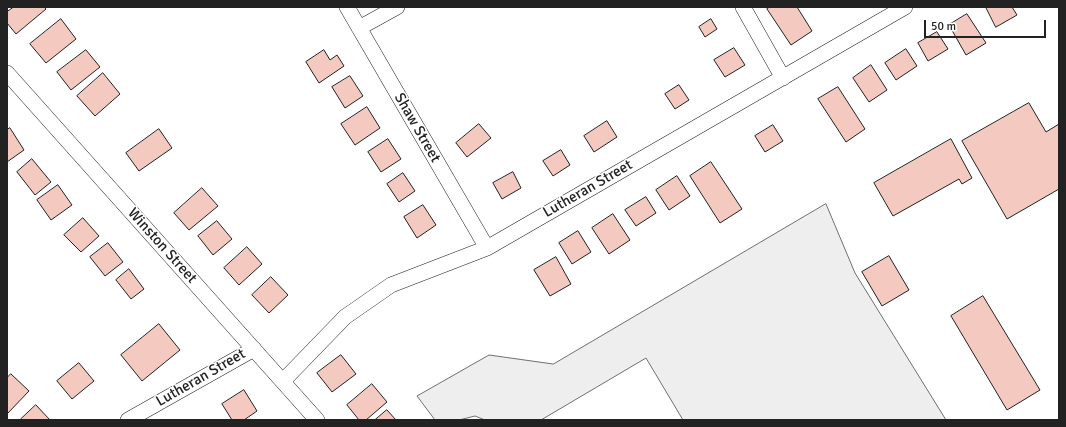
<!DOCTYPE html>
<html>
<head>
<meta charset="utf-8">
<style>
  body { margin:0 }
  #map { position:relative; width:1066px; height:427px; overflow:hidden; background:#fff; font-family:Signika,sans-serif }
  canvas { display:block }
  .frame { position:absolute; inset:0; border:8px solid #222; pointer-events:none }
  .scale { position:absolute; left:924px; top:20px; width:122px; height:18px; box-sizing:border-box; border:2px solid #222; border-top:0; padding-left:5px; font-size:12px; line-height:14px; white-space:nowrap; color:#222; -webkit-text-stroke:3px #fff; paint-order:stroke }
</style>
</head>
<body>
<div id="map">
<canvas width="1066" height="427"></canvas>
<div class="frame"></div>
<div class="scale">50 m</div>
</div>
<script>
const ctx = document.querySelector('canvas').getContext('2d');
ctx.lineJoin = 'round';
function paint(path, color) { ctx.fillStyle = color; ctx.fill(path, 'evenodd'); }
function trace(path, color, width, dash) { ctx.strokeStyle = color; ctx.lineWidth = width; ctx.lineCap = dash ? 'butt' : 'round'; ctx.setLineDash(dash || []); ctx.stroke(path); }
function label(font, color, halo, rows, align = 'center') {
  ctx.font = font + ' Signika,sans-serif'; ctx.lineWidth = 3; ctx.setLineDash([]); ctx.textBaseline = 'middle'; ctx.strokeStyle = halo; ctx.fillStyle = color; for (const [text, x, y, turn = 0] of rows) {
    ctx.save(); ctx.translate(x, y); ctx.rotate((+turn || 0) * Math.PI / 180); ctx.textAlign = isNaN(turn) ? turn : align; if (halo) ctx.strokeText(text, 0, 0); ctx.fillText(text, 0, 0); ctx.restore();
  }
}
const green = new Path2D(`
  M826,204L855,273L946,420H683L646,358L541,420H485L475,416L459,420H435L417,396L489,355L553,364Z`);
const building = new Path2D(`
  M14,7H44L46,9L16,34L7,23V12Z
  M770,7H797L812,31L791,45L767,9Z
  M986,7H1012L1017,15L996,27Z
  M967,14L986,43L966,55L949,25Z
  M61,19L76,39L46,63L30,44Z
  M711,19L717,29L705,37L699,27Z
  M937,32L948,49L928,61L918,43Z
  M734,48L745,65L725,77L714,60Z
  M906,49L917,66L896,80L885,63Z
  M86,50L100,67L71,90L57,72Z
  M324,50L330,60L337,55L344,66L319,83L306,62Z
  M871,65L887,90L869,102L853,78Z
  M103,73L120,94L95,116L77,96Z
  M350,76L363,96L345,108L332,87Z
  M679,85L689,100L675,109L665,94Z
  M838,87L865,129L846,142L818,99Z
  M1029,103L1046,132L1059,124V189L1007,219L962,141Z
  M367,107L380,128L355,145L341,124Z
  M607,121L617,137L594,152L584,136Z
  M479,124L491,138L467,157L456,143Z
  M773,125L783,141L765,152L755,136Z
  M10,128L24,150L7,162V130Z
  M159,129L172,148L139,171L126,153Z
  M388,139L401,159L381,172L368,152Z
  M951,139L972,178L962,184L959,179L893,216L874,183Z
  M561,150L570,165L553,176L543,161Z
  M32,159L51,182L35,195L17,172Z
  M711,162L742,209L720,223L690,176Z
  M513,172L521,188L502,199L493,183Z
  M403,173L415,191L399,202L387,184Z
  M677,176L690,196L669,210L656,190Z
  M58,185L72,205L51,220L37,200Z
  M202,188L218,206L189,230L174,213Z
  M646,197L656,213L636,226L625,210Z
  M423,205L436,225L417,238L404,217Z
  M613,214L630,240L609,254L592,228Z
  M83,218L99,236L81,252L64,235Z
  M217,221L232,239L213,255L198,236Z
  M578,231L591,252L572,264L559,243Z
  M108,243L123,262L105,276L90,257Z
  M247,247L262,264L239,285L224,268Z
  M889,256L909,290L882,306L862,272Z
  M556,257L571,284L550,296L534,270Z
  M129,269L144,289L131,299L116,280Z
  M271,277L288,295L269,313L252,295Z
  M983,296L1040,390L1007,410L951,316Z
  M159,324L180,350L142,381L121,355Z
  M341,355L356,374L332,392L317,373Z
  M79,363L94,381L72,399L57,381Z
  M11,374L29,391L7,414V378Z
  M372,384L387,402L366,420H359L347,405Z
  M244,390L257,411L244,420H232L222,404Z
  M36,405L50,420H21V419Z
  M387,410L396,420H375Z`);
const minor = new Path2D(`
  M347,7L487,248
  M743,7L783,78
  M359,28L397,7
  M7,73L317,420
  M283,381L345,317L391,285L487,248L905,7
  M128,420L254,349`);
const streetNames = [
  ["Shaw Street",417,128,60],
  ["Lutheran Street",588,189,-30],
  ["Winston Street",162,246,48],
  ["Lutheran Street",201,378,-30]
];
paint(green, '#eee');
trace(green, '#6f6f6f', 1);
paint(building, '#f3c9c0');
trace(building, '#222', 1);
trace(minor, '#222', 16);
trace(minor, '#fff', 15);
label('15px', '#222', '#fff', streetNames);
</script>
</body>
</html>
